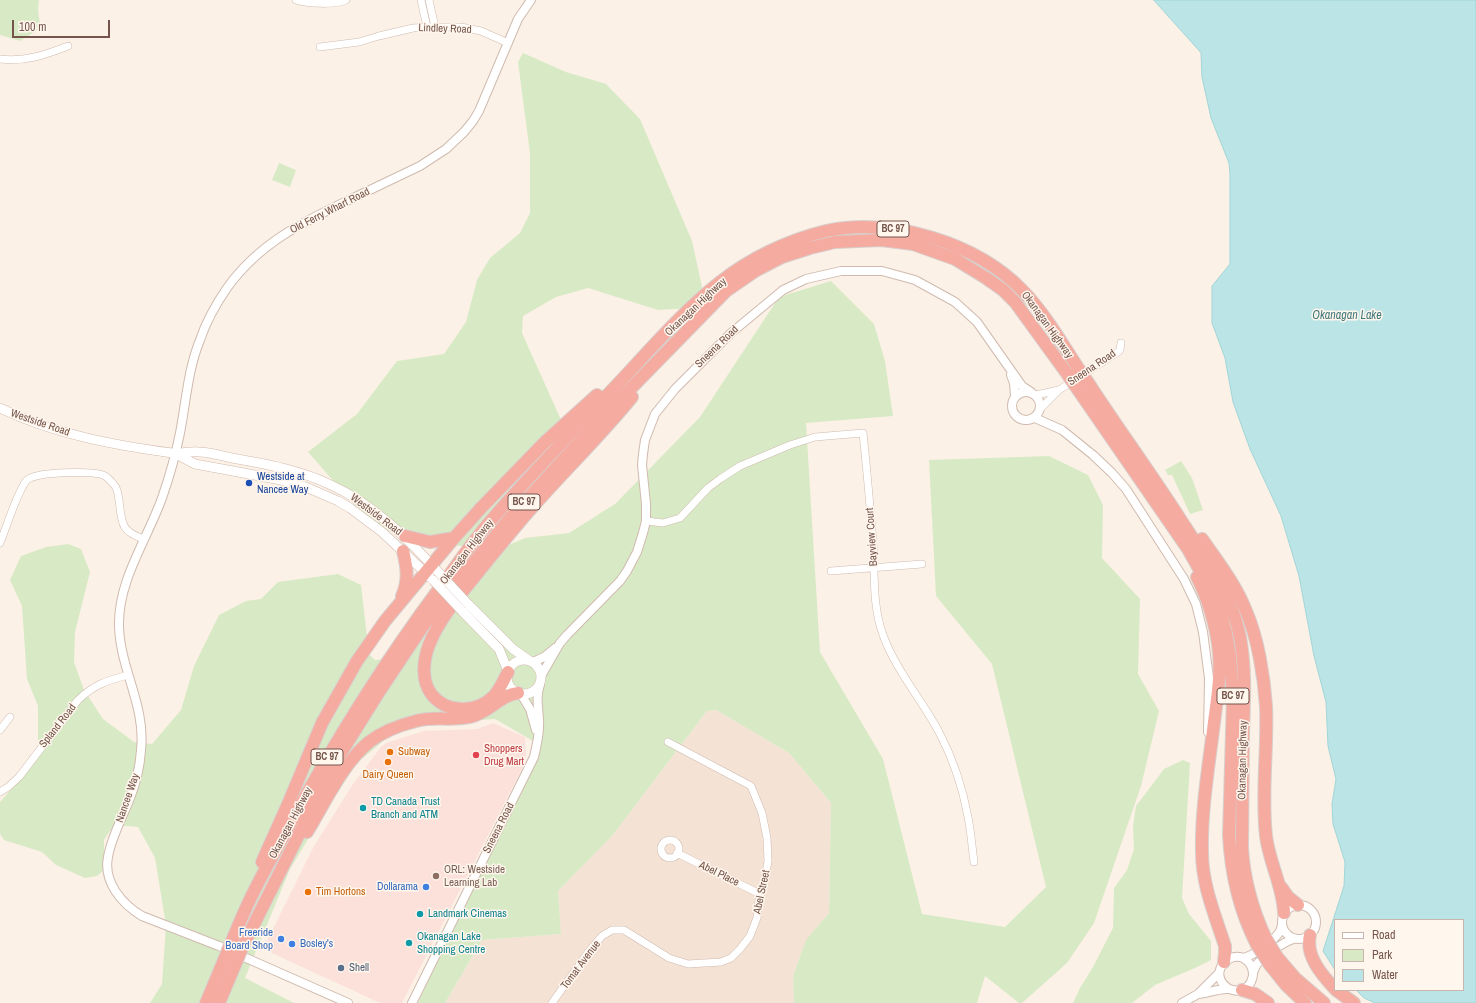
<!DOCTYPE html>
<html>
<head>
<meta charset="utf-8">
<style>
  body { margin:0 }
  #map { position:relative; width:1476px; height:1003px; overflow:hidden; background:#fcf1e6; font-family:"Archivo Narrow",sans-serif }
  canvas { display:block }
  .legend { position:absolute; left:1334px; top:919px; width:130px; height:72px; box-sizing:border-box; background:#fff6ed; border:1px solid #c8b6ac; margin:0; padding:5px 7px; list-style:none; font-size:12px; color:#75554b }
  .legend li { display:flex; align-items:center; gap:8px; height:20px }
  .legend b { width:20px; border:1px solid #c8b6ac }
  .scale { position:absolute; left:12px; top:20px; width:98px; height:18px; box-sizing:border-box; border:2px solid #75554b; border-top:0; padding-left:5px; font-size:12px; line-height:14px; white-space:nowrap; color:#75554b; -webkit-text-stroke:3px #fff6ed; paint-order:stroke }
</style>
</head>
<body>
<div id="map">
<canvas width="1476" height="1003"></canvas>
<ul class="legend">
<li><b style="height:5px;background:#fff"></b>Road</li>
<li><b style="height:11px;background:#d8eac5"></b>Park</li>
<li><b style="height:11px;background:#bbe4e6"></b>Water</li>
</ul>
<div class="scale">100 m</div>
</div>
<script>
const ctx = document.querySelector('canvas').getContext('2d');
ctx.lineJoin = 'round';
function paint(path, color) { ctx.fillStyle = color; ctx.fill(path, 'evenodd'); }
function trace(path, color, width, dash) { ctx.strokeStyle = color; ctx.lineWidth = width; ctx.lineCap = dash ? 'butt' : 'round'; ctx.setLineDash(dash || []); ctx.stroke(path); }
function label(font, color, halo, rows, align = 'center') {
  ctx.font = font + ' "Archivo Narrow",sans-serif'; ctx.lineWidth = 3; ctx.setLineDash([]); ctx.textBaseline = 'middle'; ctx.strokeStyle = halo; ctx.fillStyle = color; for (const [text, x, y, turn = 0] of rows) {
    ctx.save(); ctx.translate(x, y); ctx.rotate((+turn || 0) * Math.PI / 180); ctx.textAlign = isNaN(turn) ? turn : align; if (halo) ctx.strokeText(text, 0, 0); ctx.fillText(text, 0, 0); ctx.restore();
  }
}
const residential = new Path2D(`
  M716,710L789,753L831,803L829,913L806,941L793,976L794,1003H445L482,940L561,934L558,891L612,836L707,711Z`);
const commercial = new Path2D(`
  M493,723L525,737L526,756L521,771L402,1003H380L263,949L314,846L353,784L381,747L386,743L424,731L477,729Z`);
const green = new Path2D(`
  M0,0H39L38,10L40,24L36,31L20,41L0,35Z
  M523,53L566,72L606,84L640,119L692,241L704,296L692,308L658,310L588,288L556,297L523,316L522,333L575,451L478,547L418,543L370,523L308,452L357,414L397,361L444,354L466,322L477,280L490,258L520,233L530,213V153L518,62Z
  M279,163L296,170L290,187L272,180Z
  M831,281L874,324L885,361L893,416L806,423L820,652L883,759L922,914L1005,927L1046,887L992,664L936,596L929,460L1049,456L1088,475L1103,505L1102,558L1140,599L1138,674L1159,711L1141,786L1094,923L1067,963L1022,1003H1019L985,976L977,1003H794L793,976L806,940L829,913L831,803L789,753L716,710L707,711L612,836L558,891L561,934L482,940L445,1003H418L530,758L533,741L495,719L421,724L388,737L357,763L321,818L290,869L245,978L294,1003H150L162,984L166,925L155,858L138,827L114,825L104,840V870L97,876L85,878L56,865L42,852L4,840L0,834V802L27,771L38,746V706L27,679L22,606L10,580L21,556L46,547L68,544L81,549L90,572L75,632L74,662L84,690L103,719L134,742L152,744L181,710L194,666L219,615L246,601L261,599L278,582L338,574L361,585L369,654L375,660L386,659L490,553L525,538L569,533L615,504L700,417L779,297Z
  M1181,461L1192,478L1203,510L1190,514L1172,475H1168L1165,470Z
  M1183,760L1190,763L1182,898L1189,914L1211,941V960L1195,968L1155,985L1132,1003H1073L1080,988L1093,967L1113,928L1114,888L1127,870L1134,849L1133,826L1136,806L1164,769Z`);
const water = new Path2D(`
  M1154,0H1476V1003H1375L1364,998L1356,990H1463V920H1335V970L1323,951L1344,886L1345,862L1333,824L1332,804L1336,779L1328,746L1326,702L1314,656L1299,576L1281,516L1250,449L1233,402L1225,358L1212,323V286L1230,264V174L1229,163L1211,118L1202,77L1201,53Z`);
const minor = new Path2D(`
  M296,0C307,4 336,5 346,0
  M421,0L427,27
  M429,0L435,27
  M320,47L359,42L379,36L413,28L427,27H461L481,31L508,43
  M0,59C25,62 45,55 68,46
  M1036,395L1059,390
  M1040,409L1059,390L1118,352L1120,350L1121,343
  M646,521L663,523L680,518L708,488L720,479L740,466L790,445L815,437L863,433C867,470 870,506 873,542C875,573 872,605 883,635C896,671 923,701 940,734C953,759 963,790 968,817C971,832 972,847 974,862
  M0,543C7,526 16,495 26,481C33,471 92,471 103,475C108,477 112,482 115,486C118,490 118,495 119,500C122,523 120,531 144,539
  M831,571L922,564
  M0,730L10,717
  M0,792L8,787L19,777L78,700C95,684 106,681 128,675
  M661 849a9 9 0 1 1 18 0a9 9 0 1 1-18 0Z
  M677,853L760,894
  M552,1003L589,951L602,936L612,930H624L669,958L688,964L721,962L731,958L740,949L750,936L757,918L759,900L765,879L768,861L767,838L762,813L751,786L668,742`);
const tertiary = new Path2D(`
  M1011,375L1014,383L1015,396
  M1012 406a14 14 0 1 1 28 0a14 14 0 1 1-28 0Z
  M1035,418L1062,430L1093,455L1112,473L1126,489L1184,579L1196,604L1203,632L1209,678L1208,732
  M533,662L544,657L555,648
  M541,676L560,643L567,635L620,581L627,571L637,552L643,533L646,521V504L642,465L643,454L645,440L655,414L675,389L731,333L783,290L806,279L841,271H882L915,280L955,302L977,322L1022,386L1031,392
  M521,694L530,709L536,730
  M1282 922a17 17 0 1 1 34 0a17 17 0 1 1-34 0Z
  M1243,958C1253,956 1272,942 1278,934C1280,932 1281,929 1282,925
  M1253,973C1254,970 1255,967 1257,964C1265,955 1283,942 1294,939
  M1198,994C1208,993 1220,988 1229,989C1234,990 1237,992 1242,990C1246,988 1251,984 1252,979C1254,974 1253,969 1250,964C1236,943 1203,972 1229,989
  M348,1003L219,946L142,916C122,904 103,882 108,857C111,838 123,816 130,798C136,783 140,766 141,750C146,706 120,669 119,626C118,580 147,540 162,498C169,478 176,453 180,433C186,402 188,369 200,340C206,322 216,304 227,288C259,243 303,222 351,199C374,188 397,177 420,166L446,149L464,132L473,121L479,111L518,19L531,0
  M412,1003L534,757C537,745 540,732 539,719C538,705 536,697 540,684
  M1182,1003L1198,994L1219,973`);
const secondary = new Path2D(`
  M0,408C54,434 113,445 172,453C181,454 190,451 199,452C210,452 222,456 232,458C266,464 300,470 331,485C375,505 409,540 441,575
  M176,454L195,464L276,479L306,487L338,501L350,508L382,532L430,577
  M468,604L513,649L530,661
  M462,611L499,649L508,671
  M507 677a17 17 0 1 1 34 0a17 17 0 1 1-34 0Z`);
const motorway = new Path2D(`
  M1089,384C1119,430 1152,475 1182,522C1205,557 1232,595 1240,637C1246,669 1244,701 1243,734C1243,772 1242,810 1242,848C1244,881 1252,909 1266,939
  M1079,391L1188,549L1216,599L1221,614L1226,633L1230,656L1233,697L1229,835C1231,875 1239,910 1257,945
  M405,536L430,542L454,538
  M1202,539C1218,562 1236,585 1246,611C1258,638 1264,677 1266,706C1268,749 1261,793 1266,836C1269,862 1283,886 1284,913
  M1197,577C1208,598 1217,629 1219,653C1221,676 1217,699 1214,722C1209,765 1201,809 1202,852C1202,885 1215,915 1225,946V953L1224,962
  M402,596C409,580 407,567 403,551
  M508,672C504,680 500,689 494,696C477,713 448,714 432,695C421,681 423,661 429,645C440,617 461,594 480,570C498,548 517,524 536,503C568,467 602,434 632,397
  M307,832C325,803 342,764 369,742C382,732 400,725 416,721C433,716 452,721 470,717C490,712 500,695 518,693
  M262,862L288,804L322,723L357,661L385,621L454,538L481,508L545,442L597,395
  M1281,887L1288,897L1298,905
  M1310,935C1305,956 1322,975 1335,989
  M231,943C236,931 241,919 246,908C259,879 275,852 290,824C335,741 385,661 442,585C457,565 471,544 488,524C528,477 573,431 616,386C649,351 681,313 719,283C749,259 788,240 826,231C892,217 977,243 1023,291C1045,314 1061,342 1078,368
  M242,948L334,764L379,692L423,626L509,519L595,425L726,291L755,271L782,257L810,248L835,242L881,240L913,244L955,259L986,278L1003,290L1015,302L1068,375
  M1277,957L1295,978L1324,1003
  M1270,965L1286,985L1305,1003
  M1242,990L1255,994L1268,1003
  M1336,990L1354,1003
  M206,1003L224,960
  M219,1003L235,965`);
const secondaryBridge = new Path2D(`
  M441,575L468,604
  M433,580L462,611`);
const motorwayBridge = new Path2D(`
  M1078,368L1089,384
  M1068,375L1079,391
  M1266,939L1277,957
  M1257,945L1270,965
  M224,960L231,943
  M235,965L242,948`);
const markers = [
  [249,483,4,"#1a4fb4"],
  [390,752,4,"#e8710a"],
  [476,755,4,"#e0444e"],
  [388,762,4,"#e8710a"],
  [363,808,4,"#0f9aa8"],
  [436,876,4,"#8d6e63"],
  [426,887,4,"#3f7fe0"],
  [308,892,4,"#e8710a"],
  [420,914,4,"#0f9aa8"],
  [281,939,4,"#3f7fe0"],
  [409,943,4,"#0f9aa8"],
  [292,944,4,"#3f7fe0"],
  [341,968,4,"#5c6f8a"]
];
const shields = [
  [893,229,32],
  [524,502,32],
  [1233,696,32],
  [327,757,32]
];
const shieldNames = [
  ["BC 97",893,229],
  ["BC 97",524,502],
  ["BC 97",1233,696],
  ["BC 97",327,757]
];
const streetNames = [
  ["Lindley Road",445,29,2],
  ["Old Ferry Wharf Road",330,211,-27],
  ["Okanagan Highway",696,307,-43],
  ["Okanagan Highway",1047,325,54],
  ["Sneena Road",717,347,-44],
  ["Sneena Road",1092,368,-34],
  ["Westside Road",40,423,19],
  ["Westside Road",376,515,37],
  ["Bayview Court",872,537,-94],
  ["Okanagan Highway",467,552,-52],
  ["Spland Road",58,726,-52],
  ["Okanagan Highway",1243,760,-89],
  ["Nancee Way",128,798,-71],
  ["Okanagan Highway",291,823,-62],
  ["Sneena Road",499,828,-63],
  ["Abel Place",719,874,26],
  ["Abel Street",762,892,-78],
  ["Tomat Avenue",581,965,-53]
];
const transitNames = [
  ["Westside at",257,477],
  ["Nancee Way",257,490]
];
const healthNames = [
  ["Shoppers",484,749],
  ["Drug Mart",484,762]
];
const foodNames = [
  ["Subway",398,752],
  ["Dairy Queen",388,775,"center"],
  ["Tim Hortons",316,892]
];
const cultureNames = [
  ["TD Canada Trust",371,802],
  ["Branch and ATM",371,815],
  ["Landmark Cinemas",428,914],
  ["Okanagan Lake",417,937],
  ["Shopping Centre",417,950]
];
const educationNames = [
  ["ORL: Westside",444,870],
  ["Learning Lab",444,883]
];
const shopNames = [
  ["Dollarama",418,887],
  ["Freeride",273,933],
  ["Board Shop",273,946],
  ["Bosley's",300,944,"left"]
];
const serviceNames = [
  ["Shell",349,968]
];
const waterNames = [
  ["Okanagan Lake",1347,316]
];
paint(residential, '#f4e2d5');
paint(commercial, '#fce1da');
paint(green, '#d8eac5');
paint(water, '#bbe4e6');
trace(water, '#a1d5d7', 1);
trace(minor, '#d0baaf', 8);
trace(tertiary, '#d0baaf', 10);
trace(secondary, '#d3b9ad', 10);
trace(motorway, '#d8cfcd', 14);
trace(minor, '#fff', 7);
trace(tertiary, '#fff', 8);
trace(secondary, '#fff', 9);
trace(motorway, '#f5ab9f', 12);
trace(secondaryBridge, '#d3b9ad', 10, []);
trace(motorwayBridge, '#d8cfcd', 14, []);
trace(secondaryBridge, '#fff', 9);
trace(motorwayBridge, '#f5ab9f', 12);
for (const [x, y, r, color] of markers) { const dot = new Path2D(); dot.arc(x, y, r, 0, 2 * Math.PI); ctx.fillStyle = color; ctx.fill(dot); trace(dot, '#fff6ed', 1.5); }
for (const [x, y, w] of shields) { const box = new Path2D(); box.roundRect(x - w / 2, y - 8, w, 16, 3); ctx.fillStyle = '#fff6ed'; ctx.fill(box); trace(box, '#75554b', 1); }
label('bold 10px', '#75554b', null, shieldNames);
label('11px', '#75554b', '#fff6ed', streetNames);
label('11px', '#164399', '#fff6ed', transitNames, 'left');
label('11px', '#be3a42', '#fff6ed', healthNames, 'left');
label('11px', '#c56008', '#fff6ed', foodNames, 'left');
label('11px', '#0d838f', '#fff6ed', cultureNames, 'left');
label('11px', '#785e54', '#fff6ed', educationNames, 'left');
label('11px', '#366cbe', '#fff6ed', shopNames, 'right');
label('11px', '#4e5e75', '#fff6ed', serviceNames, 'left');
label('italic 12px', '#3f777a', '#fff6ed', waterNames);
</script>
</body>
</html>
